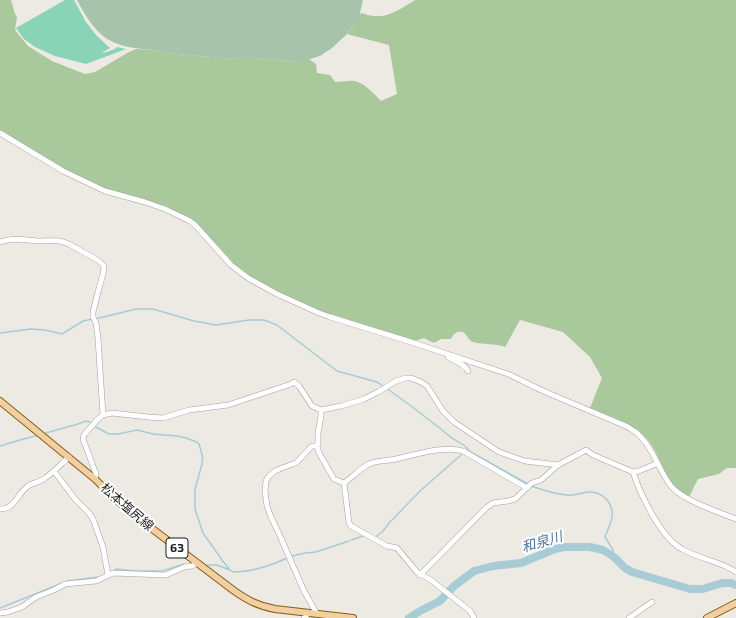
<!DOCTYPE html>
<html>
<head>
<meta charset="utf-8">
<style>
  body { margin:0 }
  canvas { display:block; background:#ede9e3 }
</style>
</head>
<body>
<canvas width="736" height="618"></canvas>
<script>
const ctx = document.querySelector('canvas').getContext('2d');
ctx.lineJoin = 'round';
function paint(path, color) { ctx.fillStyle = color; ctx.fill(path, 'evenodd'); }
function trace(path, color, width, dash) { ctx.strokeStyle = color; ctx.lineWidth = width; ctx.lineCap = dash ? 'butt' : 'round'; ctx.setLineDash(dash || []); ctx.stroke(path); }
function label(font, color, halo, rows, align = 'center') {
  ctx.font = font + ' "Exo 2","Noto Sans JP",sans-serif'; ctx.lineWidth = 4; ctx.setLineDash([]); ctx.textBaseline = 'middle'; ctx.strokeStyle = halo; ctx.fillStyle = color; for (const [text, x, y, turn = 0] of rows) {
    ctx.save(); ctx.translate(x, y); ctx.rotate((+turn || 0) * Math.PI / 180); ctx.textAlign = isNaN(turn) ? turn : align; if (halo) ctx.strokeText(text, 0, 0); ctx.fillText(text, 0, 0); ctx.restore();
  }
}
const forest = new Path2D(`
  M0,0H11L15,14L17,17L15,30L28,46L52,61L85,74L95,72L129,52L136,49L162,51L165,53L235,59L241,57L300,62L309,59L316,64L317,73L330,75L335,82C341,82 349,80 355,81C366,84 373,93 381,101L397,94L389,45L347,34L353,26L360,14L362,13C383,22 397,11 415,0H736V468H727L719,474L698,479L689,497C682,492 675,488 670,481C661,467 657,449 645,437C631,422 609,416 590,408L602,378L590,357L563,332L520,320L505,347C495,343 484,345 473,342C467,340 467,332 461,332C456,331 453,335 451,339H441L434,343L424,338L415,341L318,310L262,284L236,266L196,222L165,206L108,190L59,166L4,133L0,130Z`);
const cemetery = new Path2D(`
  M77,0H363L359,17L347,34L332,48L320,56L300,62L241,57L235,59L165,53L162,51C114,47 100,44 77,0Z`);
const pitch = new Path2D(`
  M65,0H74L86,22L96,35L110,48L102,53H104L115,49L117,47L126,49L86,64L55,56L35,47L24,39L16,28Z`);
const stream = new Path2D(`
  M95,319L136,309H153L194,321L216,325L249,320H264L277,325L337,371L377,382L383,386
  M0,333L31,329L45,330L62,334L83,321L92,319
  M386,388C409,404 431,421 452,438C457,442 464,444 468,449
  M94,426L109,434H118L137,430L153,434L177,436L186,438L197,442L199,444L203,458
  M46,433L78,424L86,421L90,422L91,423
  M0,446L23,439L36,436
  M467,450L528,484
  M202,459V464L195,489V509L203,533L222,560L230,570L233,572
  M531,486C543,490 554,494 567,495C574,496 581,493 588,492C602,491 614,503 612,517C611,524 607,531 605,537L613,550L614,557
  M377,536L383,531L390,522L421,490L461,455
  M351,540L363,536
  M292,556L305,553L316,552L349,541
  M207,565H217L230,570
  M113,571L117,569L133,571H162L184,564
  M233,572C252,572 270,566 287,558
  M67,581L99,577
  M0,608L60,584`);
const river = new Path2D(`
  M409,618L420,611L440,601L454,586L474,571L493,566L521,563L555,549L564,547H590L603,550L614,557L625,568L632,572L690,589H703L722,583H731L736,585`);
const minor = new Path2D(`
  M0,133L63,171L105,191L145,202L165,209L190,221L196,226L231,265L248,278L277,294L319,313L330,317L411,342L508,374L541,390L628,427C632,430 637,432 640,436C654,450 659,471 671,486C682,500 718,512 736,519
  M0,242C13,237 25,240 38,241C50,241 58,239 69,244L99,261L104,266L103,274L98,292L93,312V317L96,323L98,338L103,415
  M448,357C455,361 465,364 468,371
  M317,446L319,453L334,479L344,483
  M558,465L586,450L593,455L633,472L639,471L658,463
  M54,471L75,499L89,513L93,519L103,547L108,575
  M633,472C640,494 661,538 682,549C699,559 720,561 736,572
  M95,479L96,474L83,439L84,435L97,420L103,415L112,413L148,417L163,418L189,410L228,405L291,384L294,382L299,386L312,406L321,410L341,406L364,399L378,392L396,381L406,378H411L421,382L427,386L443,411L454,422L499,452L525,461L558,465L541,480L532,483L515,499L508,501L493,503L486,508L420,575
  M344,483C352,477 360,469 369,464C377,460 387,461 396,459C415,455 445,445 463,451L527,488
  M344,483L349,523L351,526L387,546L397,548L417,572L431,580L470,611L474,618
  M0,509C15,509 17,494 28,486C33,483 40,482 45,478C54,472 61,464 69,457
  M0,613L8,612L22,607L36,597L54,590L65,584L96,581L113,573L166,575L184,567L192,566L197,563
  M317,614L304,591L280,536L271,517L267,506L265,491L266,481L269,476L275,471L282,468L296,463L312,446H316L318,444V433L321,416V410
  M304,618L306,617L307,613
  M629,618L652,602`);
const major = new Path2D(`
  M0,401L95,479L114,498L134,515L233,590C247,600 258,606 275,609L353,618
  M707,618L736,603`);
const shields = [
  [177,548,22]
];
const shieldNames = [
  ["63",177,548]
];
const streetNames = [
  ["松本塩尻線",127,507,41]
];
const waterNames = [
  ["和泉川",542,542,-17]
];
paint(forest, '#a9c89c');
paint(cemetery, '#a7c3ab');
paint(pitch, '#89d4b6');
trace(stream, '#a8ccd6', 1.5);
trace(river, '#a8ccd6', 8);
trace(minor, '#a0a0a0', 6);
trace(major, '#865d0f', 8);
trace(minor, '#fff', 5);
trace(major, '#f2cfa3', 6);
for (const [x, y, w] of shields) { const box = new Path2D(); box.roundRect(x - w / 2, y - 10, w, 20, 3); ctx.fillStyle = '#fff'; ctx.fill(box); trace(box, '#1c1c1c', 1); }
label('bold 12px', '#1c1c1c', null, shieldNames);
label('13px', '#1c1c1c', '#fff', streetNames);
label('italic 14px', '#50769a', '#fff', waterNames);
</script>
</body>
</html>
